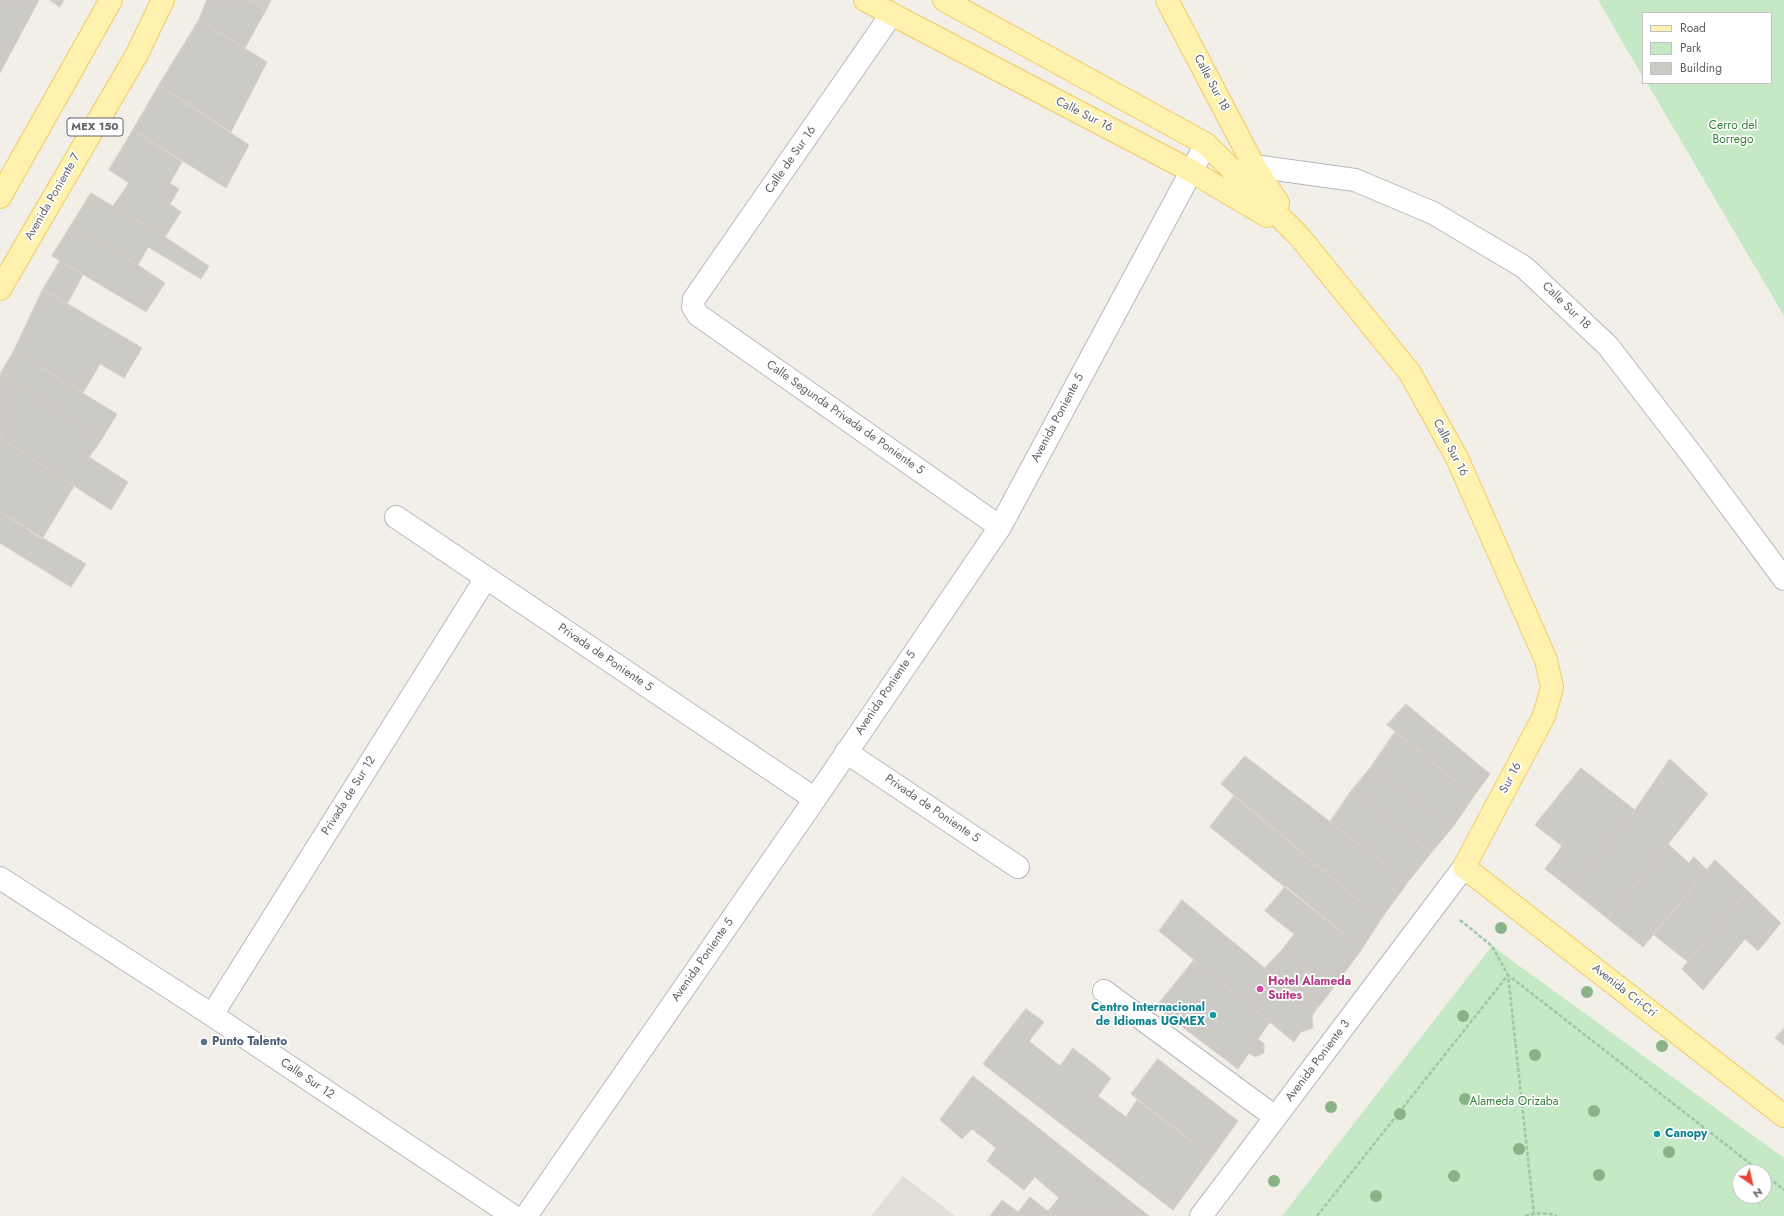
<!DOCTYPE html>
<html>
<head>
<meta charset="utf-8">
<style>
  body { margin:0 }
  #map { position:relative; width:1784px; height:1216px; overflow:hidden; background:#f1efe8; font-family:Jost,sans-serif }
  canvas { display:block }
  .legend { position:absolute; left:1642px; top:12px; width:130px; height:72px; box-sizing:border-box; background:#fff; border:1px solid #bfc1c3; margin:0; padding:5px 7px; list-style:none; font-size:12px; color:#5f6368 }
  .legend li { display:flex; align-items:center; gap:8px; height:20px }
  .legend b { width:20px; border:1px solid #bfc1c3 }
  .north { position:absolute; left:1732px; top:1164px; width:40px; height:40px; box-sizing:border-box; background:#fff; border:1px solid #bfc1c3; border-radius:50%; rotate:146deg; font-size:11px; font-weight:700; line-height:16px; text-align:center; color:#5f6368 }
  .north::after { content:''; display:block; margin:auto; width:14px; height:18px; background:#ea4335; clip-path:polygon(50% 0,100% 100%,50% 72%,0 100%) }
</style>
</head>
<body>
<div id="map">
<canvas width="1784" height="1216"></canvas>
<ul class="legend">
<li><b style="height:5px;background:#fff2af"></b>Road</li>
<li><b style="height:11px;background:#c5e8c5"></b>Park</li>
<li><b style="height:11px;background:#cccac5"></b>Building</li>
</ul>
<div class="north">N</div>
</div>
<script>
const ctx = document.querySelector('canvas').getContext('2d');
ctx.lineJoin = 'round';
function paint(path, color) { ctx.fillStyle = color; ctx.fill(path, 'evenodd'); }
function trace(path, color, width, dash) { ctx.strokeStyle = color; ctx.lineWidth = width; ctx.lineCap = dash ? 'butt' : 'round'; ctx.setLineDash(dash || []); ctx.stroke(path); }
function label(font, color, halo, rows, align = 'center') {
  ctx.font = font + ' Jost,sans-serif'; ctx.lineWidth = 3.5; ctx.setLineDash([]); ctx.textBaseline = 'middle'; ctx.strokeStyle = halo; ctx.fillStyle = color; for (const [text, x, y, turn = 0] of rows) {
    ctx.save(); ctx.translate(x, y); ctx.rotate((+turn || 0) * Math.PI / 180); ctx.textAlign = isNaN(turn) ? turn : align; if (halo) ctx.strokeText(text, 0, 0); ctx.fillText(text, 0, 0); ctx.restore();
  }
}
const education = new Path2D(`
  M903,1176L955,1216H871Z`);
const green = new Path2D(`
  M1598,0H1784V316L1647,83H1771V13H1643V77Z
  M1492,946L1784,1158V1216H1282ZM1740,1172H1764V1196H1740Z`);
const building = new Path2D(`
  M0,0H39L0,73Z
  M50,0H64L60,7Z
  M207,0H250L266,10L245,48L199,20Z
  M250,0H271L266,10Z
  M199,20L267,62L231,132L159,85Z
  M159,85L249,145L226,188L133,130Z
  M133,130L182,162L170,183L179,189L170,204L181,212L165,237L113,206L129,183L109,170Z
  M91,193L165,237L209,266L201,279L148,247L138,265L70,227Z
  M70,227L138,265L165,283L146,312L52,256Z
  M60,261L83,275L67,304L43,289Z
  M43,289L142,348L124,378L100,364L83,393L14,351Z
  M14,351L117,414L100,442L2,371Z
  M2,371L100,442L89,457L128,482L111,510L0,438V374Z
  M0,438L74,486L42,539L0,512Z
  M0,512L86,564L71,587L0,543Z
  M1406,704L1490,774L1474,796L1387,725Z
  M1395,732L1474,796L1453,827L1371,767Z
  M1245,756L1408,882L1381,919L1221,784Z
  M1670,759L1708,794L1608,919L1572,890L1635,810Z
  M1371,767L1453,827L1431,853L1352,790Z
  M1581,768L1635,810L1572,890L1545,869L1562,846L1535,825Z
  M1352,790L1431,853L1408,882L1330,822Z
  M1234,796L1381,919L1362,949L1210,827Z
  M1668,844L1689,863L1694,857L1707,870L1643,947L1608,919Z
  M1715,860L1748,891L1688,962L1654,935Z
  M1286,886L1362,949L1331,991L1281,951L1294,934L1265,911Z
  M1748,891L1781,923L1758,951L1745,939L1703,990L1682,969Z
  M1182,900L1316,1010L1312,1016L1313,1028L1301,1032L1294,1042L1159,931Z
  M1281,951L1331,991L1316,1010L1265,968Z
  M1194,960L1270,1022L1258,1039L1264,1044V1053L1255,1057L1249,1053L1238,1069L1156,1007Z
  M1026,1009L1044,1022L1029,1041L1060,1066L1073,1048L1111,1078L1098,1096L1126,1117L1137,1100L1212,1157L1173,1210L983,1064Z
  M1784,1029V1045L1775,1038Z
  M1158,1059L1238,1121L1212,1157L1131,1094Z
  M973,1076L1149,1216H1054L1048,1211L1059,1198L1035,1177L1024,1190L987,1161L996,1148L972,1129L962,1139L940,1120Z
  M1030,1197L1054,1216H990L1002,1200L1018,1212Z`);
const path = new Path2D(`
  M1460,920L1492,946L1508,975L1534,1214
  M1764,1174L1784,1190
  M1317,1216L1508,975L1761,1172
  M1525,1216C1536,1213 1547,1212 1557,1216`);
const minor = new Path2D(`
  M891,15L694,299L693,307L698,315L1000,527
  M1254,166L1355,180L1433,213L1524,267L1608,346L1692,455L1784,579
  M396,517L815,799
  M846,752L1018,867
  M0,878L212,1015L513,1216
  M1104,991L1275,1117
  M212,1015L486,578
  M526,1216L815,799L1000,527L1206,144
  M1201,1216L1464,867`);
const major = new Path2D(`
  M865,0L1191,171L1267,216
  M944,0L1206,144L1299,236L1410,373L1457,458L1546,660L1552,687L1544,716L1464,867L1784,1116
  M1167,0L1254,166L1278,203
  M0,197L111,0
  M0,289L137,54L163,0`);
const trees = [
  [1501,928],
  [1587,992],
  [1463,1016],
  [1662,1046],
  [1535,1055],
  [1465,1099],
  [1331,1107],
  [1594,1111],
  [1400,1114],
  [1519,1149],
  [1669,1152],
  [1599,1175],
  [1454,1176],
  [1274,1181],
  [1376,1196]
];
const markers = [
  [1260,989,4,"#d1479c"],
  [1213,1015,4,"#0f9aa8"],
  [204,1042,4,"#5c6f8a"],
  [1657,1134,4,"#0f9aa8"]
];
const shields = [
  [95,127,56]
];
const shieldNames = [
  ["MEX 150",95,127]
];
const streetNames = [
  ["Calle Sur 18",1211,83,62],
  ["Calle Sur 16",1084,115,27],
  ["Calle de Sur 16",791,160,-55],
  ["Avenida Poniente 7",53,197,-60],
  ["Calle Sur 18",1566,306,44],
  ["Calle Segunda Privada de Poniente 5",845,418,35],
  ["Avenida Poniente 5",1058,418,-62],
  ["Calle Sur 16",1450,448,63],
  ["Privada de Poniente 5",605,658,34],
  ["Avenida Poniente 5",886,693,-56],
  ["Sur 16",1511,778,-62],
  ["Privada de Sur 12",349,796,-58],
  ["Privada de Poniente 5",932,809,34],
  ["Avenida Poniente 5",703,960,-55],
  ["Avenida Cri-Crí",1624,991,38],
  ["Avenida Poniente 3",1318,1061,-53],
  ["Calle Sur 12",307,1079,34]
];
const parkNames = [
  ["Cerro del",1733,126],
  ["Borrego",1733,140],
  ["Alameda Orizaba",1514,1102]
];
const hotelNames = [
  ["Hotel Alameda",1268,982],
  ["Suites",1268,996]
];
const cultureNames = [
  ["Centro Internacional",1205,1008],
  ["de Idiomas UGMEX",1205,1022],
  ["Canopy",1665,1134,"left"]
];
const serviceNames = [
  ["Punto Talento",212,1042]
];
paint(education, '#e1ded6');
paint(green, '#c5e8c5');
paint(building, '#cccac5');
trace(building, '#d6d1c6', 1);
trace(minor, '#b5b8bc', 24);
trace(major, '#f2c960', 24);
trace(path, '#9cc7a9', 2.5, [4, 2]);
trace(minor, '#fff', 22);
trace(major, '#fff2af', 22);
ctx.fillStyle = '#89b387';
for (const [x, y] of trees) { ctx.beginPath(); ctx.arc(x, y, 6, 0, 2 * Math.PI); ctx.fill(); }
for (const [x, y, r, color] of markers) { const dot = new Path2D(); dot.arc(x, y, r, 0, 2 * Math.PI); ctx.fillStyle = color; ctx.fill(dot); trace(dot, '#fff', 1.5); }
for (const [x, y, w] of shields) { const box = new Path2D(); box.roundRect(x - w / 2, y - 9, w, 18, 3); ctx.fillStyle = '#fff'; ctx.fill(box); trace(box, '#5f6368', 1); }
label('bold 11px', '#5f6368', null, shieldNames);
label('12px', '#5f6368', '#fff', streetNames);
label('12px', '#348238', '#fff', parkNames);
label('bold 12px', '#b23c85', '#fff', hotelNames, 'left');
label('bold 12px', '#0d838f', '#fff', cultureNames, 'right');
label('bold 12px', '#4e5e75', '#fff', serviceNames, 'left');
</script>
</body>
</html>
